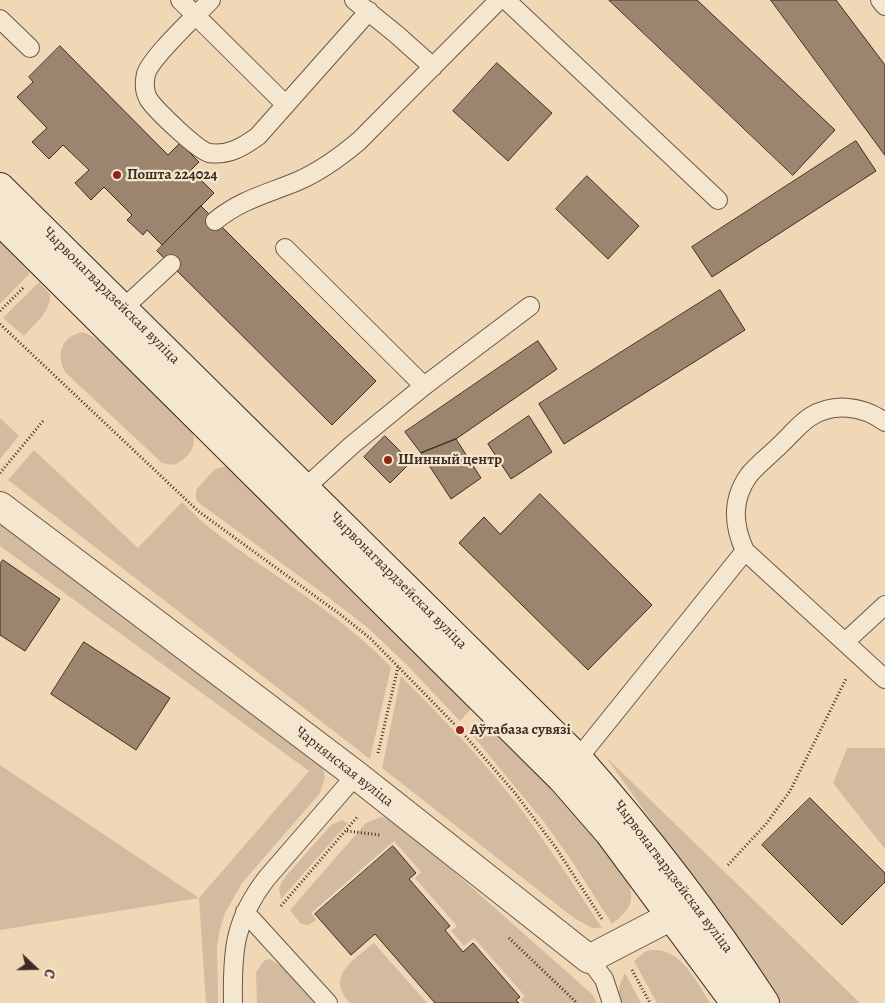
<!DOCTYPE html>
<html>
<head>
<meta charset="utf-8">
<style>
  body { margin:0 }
  #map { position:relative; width:885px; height:1003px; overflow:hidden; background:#f0d8b7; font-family:Alegreya,serif }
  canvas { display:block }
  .north { position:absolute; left:10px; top:943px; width:50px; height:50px; -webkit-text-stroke:4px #f5e6d0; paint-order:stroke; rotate:111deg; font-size:14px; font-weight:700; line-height:20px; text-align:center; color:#3e2c22 }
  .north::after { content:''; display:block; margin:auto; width:18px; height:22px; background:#3e2c22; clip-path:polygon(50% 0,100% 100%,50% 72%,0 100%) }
</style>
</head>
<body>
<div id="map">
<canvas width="885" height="1003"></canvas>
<div class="north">С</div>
</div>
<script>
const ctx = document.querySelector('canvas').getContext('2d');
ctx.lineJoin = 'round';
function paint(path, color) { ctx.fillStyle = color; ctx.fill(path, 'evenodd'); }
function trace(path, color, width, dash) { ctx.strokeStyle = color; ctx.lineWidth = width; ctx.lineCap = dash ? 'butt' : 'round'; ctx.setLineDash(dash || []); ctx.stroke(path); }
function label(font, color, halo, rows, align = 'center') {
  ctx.font = font + ' Alegreya,serif'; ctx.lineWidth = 4.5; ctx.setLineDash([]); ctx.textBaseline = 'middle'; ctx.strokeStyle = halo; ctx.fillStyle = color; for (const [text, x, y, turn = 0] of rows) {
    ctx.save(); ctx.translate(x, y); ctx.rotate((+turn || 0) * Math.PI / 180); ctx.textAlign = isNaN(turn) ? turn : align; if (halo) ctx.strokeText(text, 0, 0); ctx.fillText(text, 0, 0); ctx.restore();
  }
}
const green = new Path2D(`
  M0,242L30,273L0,304Z
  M39,282L50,294C51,312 34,324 24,336L3,318Z
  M83,332L97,339L189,427C201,442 190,458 174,465L162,463L66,373C55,356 61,336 83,332Z
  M0,418L19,436L0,459Z
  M34,450L138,548L182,502C193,513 204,524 216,533C275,577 340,614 391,667L370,759L8,480Z
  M226,466L231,467L472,708L460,721L406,664L368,628L328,597L199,503L196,499V490L215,469Z
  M0,522L322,764L325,777L320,793L242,883L225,913L220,929L217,946L218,1003H206L199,898L0,930V765L199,898L309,771L0,546Z
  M401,676C434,710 467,743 497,779C536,826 569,878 602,928H592L574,918L382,768Z
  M483,718C527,761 570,805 608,854C616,865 630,878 631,893C633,907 622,916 612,924L572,861L544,822L470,732Z
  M847,748H885V849L833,783Z
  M606,757L860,1003H781Z
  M381,817L388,818L399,823L585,988L592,994L597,1003H523L521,1000L525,996L474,938L464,946L451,931L457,926L415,878L421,872L394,841L311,913L316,920L308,925L301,924L290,910L366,823Z
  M342,820L348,823L281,899L279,888L285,877L331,825Z
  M374,943L427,1003H350C325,976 354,960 374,943Z
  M653,950C682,949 696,982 710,1003H657L634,961L646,951Z
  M270,959L283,967L316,1003H257L256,972L265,960Z
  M625,973L641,1003H619V987Z`);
const building = new Path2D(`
  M609,0H697L835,130L793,175Z
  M771,0H836L885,65V155Z
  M60,46L168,155L180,143L199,162L191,170L214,193L162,245L147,230L143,235L127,220L132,215L104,187L91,200L75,183L89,170L63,145L49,159L32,142L47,128L17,97L33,82L29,77Z
  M497,63L552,113L508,161L453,111Z
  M856,141L876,171L712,277L692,247Z
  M587,176L639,226L608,259L556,209Z
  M201,206L376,381L332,425L157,251Z
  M720,290L745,330L564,444L539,404Z
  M538,341L557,369L456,439L421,453L405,432Z
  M529,416L552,452L511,479L488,444Z
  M385,436L411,462L390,483L364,457Z
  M456,439L481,478L451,499L421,453Z
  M540,494L652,605L588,670L459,543L484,517L500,534Z
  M3,560L60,599L25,651L0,635V564Z
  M84,642L170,698L136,750L51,694Z
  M810,798L885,873V882L842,925L762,845Z
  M393,846L416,873L409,879L450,926L445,930L463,952L473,943L520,997L516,1000L519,1003H435L375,934L351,955L315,914Z`);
const path = new Path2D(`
  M0,311L24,287
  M0,324L198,511L341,615L371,639L460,730L515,793L556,848L602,919
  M0,473L43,421
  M378,753L398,667
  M347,831L380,835
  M728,865L766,824L790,791L846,679
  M281,906L358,816
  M509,938L577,1003
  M632,970L650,1003`);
const lane = new Path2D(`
  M180,0L286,105
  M211,0C197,15 151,57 146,74C144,83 144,92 149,100C157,111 197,150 209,153C228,156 243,147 258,136L369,11
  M354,0L396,34L433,67
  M506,0L718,200
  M880,0L885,6
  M0,19L30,48
  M215,221C242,199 267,194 298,181C321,171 340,157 359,141L499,0
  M285,248L424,386
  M117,314L171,264
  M885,422C863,406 834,402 810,417C799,424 789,437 779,446C770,455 757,465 749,475C731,500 733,525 745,551L885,679
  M305,488L352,445L424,386L530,306
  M845,642L885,605
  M572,766L745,551
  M245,912L328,1003
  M589,959L604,979L612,1003
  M233,1003C232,951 234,921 266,879L356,775`);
const street = new Path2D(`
  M0,506L356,775L589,959L691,906`);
const secondary = new Path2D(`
  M0,187L578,758C646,835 709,917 765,1003
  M0,221L562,779L609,833L735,1003`);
const markers = [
  [117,175,5,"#8f2418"],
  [388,460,5,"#8f2418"],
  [460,730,5,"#8f2418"]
];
const poiNames = [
  ["Пошта 224024",127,175],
  ["Шинный центр",398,460],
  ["Аўтабаза сувязі",470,730]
];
const streetNames = [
  ["Чырвонагвардзейская вуліца",111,296,45],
  ["Чырвонагвардзейская вуліца",398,581,45],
  ["Чарнянская вуліца",344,767,38],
  ["Чырвонагвардзейская вуліца",673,877,53]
];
paint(green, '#d2bb9e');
paint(building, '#9b856f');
trace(building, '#3e2c22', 1);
trace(lane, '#6a5747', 20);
trace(street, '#6a5747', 30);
trace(secondary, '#3e2c22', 30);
trace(path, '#3e2c22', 3, [1, 2.5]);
trace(lane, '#f5e6d0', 18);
trace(street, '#f5e6d0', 28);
trace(secondary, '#f5e6d0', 28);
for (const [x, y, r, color] of markers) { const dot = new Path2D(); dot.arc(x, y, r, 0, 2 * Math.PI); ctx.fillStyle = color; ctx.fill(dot); trace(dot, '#f5e6d0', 2); }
label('bold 15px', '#3e2c22', '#f5e6d0', poiNames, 'left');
label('15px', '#3e2c22', '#f5e6d0', streetNames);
</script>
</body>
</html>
